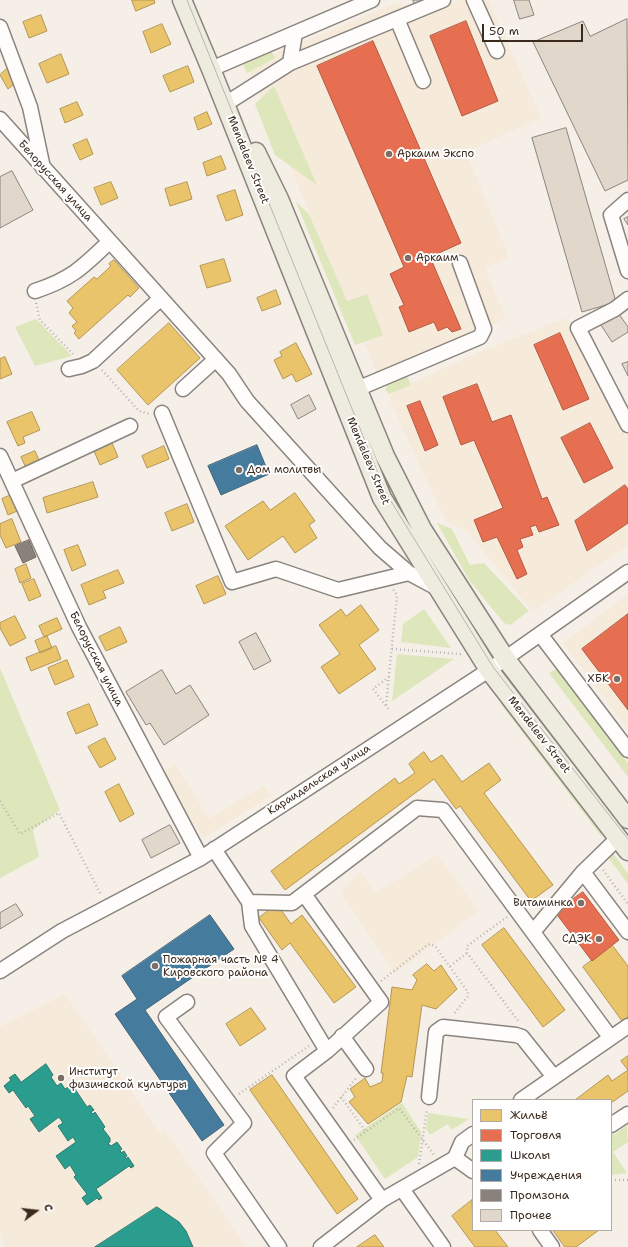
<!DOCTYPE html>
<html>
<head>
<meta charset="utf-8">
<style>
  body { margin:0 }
  #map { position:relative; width:628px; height:1247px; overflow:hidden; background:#f5efe8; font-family:"Shantell Sans",sans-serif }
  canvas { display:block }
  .legend { position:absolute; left:472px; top:1099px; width:140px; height:132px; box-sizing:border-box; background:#fff; border:1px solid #b1aaa5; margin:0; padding:5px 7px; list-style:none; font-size:12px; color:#3b2a1e }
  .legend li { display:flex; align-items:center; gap:8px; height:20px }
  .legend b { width:20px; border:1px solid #b1aaa5 }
  .north { position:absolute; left:16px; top:1191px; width:40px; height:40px; -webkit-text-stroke:3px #fff; paint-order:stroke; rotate:75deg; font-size:11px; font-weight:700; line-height:16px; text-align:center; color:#3b2a1e }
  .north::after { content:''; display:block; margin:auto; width:14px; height:18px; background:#3b2a1e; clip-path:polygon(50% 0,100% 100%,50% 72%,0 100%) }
  .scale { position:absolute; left:482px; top:24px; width:101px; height:18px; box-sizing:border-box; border:2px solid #3b2a1e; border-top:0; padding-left:5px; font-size:12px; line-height:14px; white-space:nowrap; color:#3b2a1e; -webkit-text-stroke:3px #fff; paint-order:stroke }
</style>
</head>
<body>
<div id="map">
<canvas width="628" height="1247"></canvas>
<ul class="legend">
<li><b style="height:11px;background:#e9c46a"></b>Жильё</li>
<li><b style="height:11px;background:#e76f51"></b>Торговля</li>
<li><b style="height:11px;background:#2a9d8f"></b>Школы</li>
<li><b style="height:11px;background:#457b9d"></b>Учреждения</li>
<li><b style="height:11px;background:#8a817c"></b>Промзона</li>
<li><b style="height:11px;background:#e1d7cb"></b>Прочее</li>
</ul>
<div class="north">С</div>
<div class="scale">50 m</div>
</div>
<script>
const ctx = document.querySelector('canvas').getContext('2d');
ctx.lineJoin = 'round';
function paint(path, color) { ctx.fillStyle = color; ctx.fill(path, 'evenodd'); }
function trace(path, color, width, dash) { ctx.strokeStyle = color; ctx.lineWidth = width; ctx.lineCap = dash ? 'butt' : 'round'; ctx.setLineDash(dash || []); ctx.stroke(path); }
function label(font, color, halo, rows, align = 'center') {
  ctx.font = font + ' "Shantell Sans",sans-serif'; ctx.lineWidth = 4; ctx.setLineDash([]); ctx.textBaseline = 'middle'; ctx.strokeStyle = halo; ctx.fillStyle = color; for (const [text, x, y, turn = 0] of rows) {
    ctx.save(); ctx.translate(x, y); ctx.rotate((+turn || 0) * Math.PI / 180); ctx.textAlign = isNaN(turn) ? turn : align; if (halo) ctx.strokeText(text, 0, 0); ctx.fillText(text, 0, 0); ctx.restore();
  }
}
const built = new Path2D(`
  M459,0H489L541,118L466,152L509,257L485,268L506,319L377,373L247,65L401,1L409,22Z
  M566,318L628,437V546L532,611L468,532L446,522L390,401V393L480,352Z
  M628,594V729L563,643Z
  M175,764L209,819L264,785L271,796L203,838L162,772Z
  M437,854L479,911L395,973L340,893L361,872L376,893Z
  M65,994L160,1133L165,1129L246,1247H5L0,1232V1027Z`);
const green = new Path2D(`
  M271,51L275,58L247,73L243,65Z
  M274,86L317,185L275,155L255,104Z
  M296,202L309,214L347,301L367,294L383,335L355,345Z
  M36,319L72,356L35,366L15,327Z
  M407,376L411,385L389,394L385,390L387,386Z
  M437,523L452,529L470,565L484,563L529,611L510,625L504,623L469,580Z
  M424,609L451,648L401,642L403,624Z
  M397,654L454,659L392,701Z
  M0,668L60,810L33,830L39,857L0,878Z
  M556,669L628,763V777L549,673Z
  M503,700L601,830V836L500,703Z
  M613,853L628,874V884L608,857Z
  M402,1103L421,1132L418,1157L385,1179L355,1135Z
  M428,1113L469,1119L451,1130L448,1124L430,1135L426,1129Z
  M627,1125L628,1142L613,1152L627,1173L611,1175V1131L614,1135Z`);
const homes = new Path2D(`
  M132,0H154L155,3L136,11Z
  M41,15L47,31L29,38L23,22Z
  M162,24L171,44L151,53L143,32Z
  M61,54L69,74L47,83L39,64Z
  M188,66L194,82L170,92L163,76Z
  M8,68L18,81L8,89L0,75Z
  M77,102L83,115L65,123L60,109Z
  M207,112L212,124L198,130L194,118Z
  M87,139L93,154L80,160L73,145Z
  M221,156L226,169L207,176L203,163Z
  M111,182L118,198L101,205L94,188Z
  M187,182L192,199L170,206L165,189Z
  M235,190L243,215L226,221L217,196Z
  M224,259L231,281L207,288L200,266Z
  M114,260L139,288L130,297L128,295L79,339L74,333L76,331L72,326L77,322L69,313L73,308L67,301L94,277L97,279L111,266L109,264Z
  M276,290L281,304L262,311L257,298Z
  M169,323L200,358L148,405L117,370Z
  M296,343L312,374L296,382L292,374L283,379L274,360L282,356L280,352Z
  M5,357L12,374L0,379V359Z
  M32,412L40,430L23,437L25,443L18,446L7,422Z
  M112,443L118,457L100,465L94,451Z
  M164,446L169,459L147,468L142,456Z
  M35,451L40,462L26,468L21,457Z
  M93,482L98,497L47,513L43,498Z
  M295,493L315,521L309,525L317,538L295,553L283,536L248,560L225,526L263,501L270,510Z
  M11,495L17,511L8,515L2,499Z
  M187,504L194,522L172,531L165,513Z
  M12,519L21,542L6,548L0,535V524Z
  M78,545L86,565L72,571L64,550Z
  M26,564L31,578L20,583L15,569Z
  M118,570L124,583L103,591L106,598L89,605L81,585Z
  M218,576L226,594L204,604L196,586Z
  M34,579L41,596L29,601L22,584Z
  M361,605L379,630L359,645L376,669L339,694L321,667L340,654L319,625L341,609L346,616Z
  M15,616L26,638L10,646L0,628V623Z
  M57,618L62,629L44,637L39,626Z
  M120,627L127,642L106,651L99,637Z
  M47,636L52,648L40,653L35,641Z
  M56,646L61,659L31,671L26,658Z
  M67,660L74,677L55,685L48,668Z
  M89,704L98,725L76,734L67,713Z
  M105,738L116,759L100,768L88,747Z
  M424,752L431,762L442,755L462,782L489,763L501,780L484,793L553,885L531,901L460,806L456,809L434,779L285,890L271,871L395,778L399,784L415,773L409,764Z
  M119,784L134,814L120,822L105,792Z
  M277,904L291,924L302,915L356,987L334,1003L290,943L282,950L259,918Z
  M504,928L565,1010L543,1027L482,945Z
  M612,945L628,966V1017L622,1021L583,967Z
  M427,964L434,971L441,965L457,989L436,1009L422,1005L412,1077L407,1076L401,1102L368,1124L349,1102L355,1097L350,1089L365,1078L370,1087L382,1082L383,1073H381L392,987L412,990L417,980L413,975Z
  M251,1008L266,1029L240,1046L226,1024Z
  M628,1056V1091L611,1103V1100H575L608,1075L612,1081L628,1070L621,1061Z
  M272,1075L358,1199L337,1214L250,1090Z
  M472,1200L473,1230H495L508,1247H475L452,1216Z
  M553,1230H599L576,1247H565Z
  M375,1235L384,1247H357Z`);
const shops = new Path2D(`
  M466,21L498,101L462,116L430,36Z
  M373,41L461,243L430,257L461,329L452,332L447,327L438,331L434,322L409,332L399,307L404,305L390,274L404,267L317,66Z
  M560,333L589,399L563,410L534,345Z
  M477,384L492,422L511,415L542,499L547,497L559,525L539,532L536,525L530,527L533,535L520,539L523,547L517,550L527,574L517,579L497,537L483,542L474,520L503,508L474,440L461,445L443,397Z
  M420,401L438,445L425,451L407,406Z
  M590,423L613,468L584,483L561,438Z
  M625,485L628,489V523L587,551L575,521Z
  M628,614V710L582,649Z
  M583,892L619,940L592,961L555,912Z`);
const schools = new Path2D(`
  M46,1064L53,1075L51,1077L57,1086L61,1083L65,1089L70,1086L73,1091L75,1089L87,1107L90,1105L94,1110L91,1112L93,1114L95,1112L105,1127L103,1129L110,1138V1142L108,1143L111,1146L117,1142L122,1149L120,1150L121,1153L124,1151L127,1156L125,1157L126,1159L128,1157L134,1166L131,1168L129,1166L96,1189L102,1198L99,1200L97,1198L87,1205L82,1198L87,1194L74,1177L76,1175L70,1165L65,1169L56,1156L76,1142L73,1137L68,1141L58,1126L63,1123L59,1117L39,1132L30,1119L35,1116L28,1106L26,1108L13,1090L9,1093L4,1086L11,1080L9,1078L15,1074L21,1082Z
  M157,1207L179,1222L186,1231L193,1247H95Z`);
const public = new Path2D(`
  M257,445L269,474L221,495L208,466Z
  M210,915L234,949L145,1010L224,1125L202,1141L115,1014L137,999L122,976Z`);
const industry = new Path2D(`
  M29,540L36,557L23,563L15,546Z`);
const building = new Path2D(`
  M413,0H426L415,4Z
  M514,0H529L534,15L520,19Z
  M627,19L628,180L605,191L533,42L583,21L590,36Z
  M566,128L616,302L582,312L532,138Z
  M12,171L33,210L0,228V177Z
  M628,217V225L624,219Z
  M619,314L628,327V332L612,342L601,325Z
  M628,362V376L622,364Z
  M309,395L316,409L298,419L291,405Z
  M256,633L271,661L254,670L239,642Z
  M162,670L176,694L190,685L209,715L164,745L150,723L146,725L126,692Z
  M170,825L180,843L151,858L142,840Z
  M16,904L23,915L0,929V913Z`);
const path = new Path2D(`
  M36,303L40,320L73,354
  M102,370L139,411L150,414
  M392,649L461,654
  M389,677L373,689L390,711
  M386,705L397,595L393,589
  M0,801L20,834L59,813L101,895
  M603,870L628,904
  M507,917L467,946V953L519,1022
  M450,966L467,953
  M381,981L426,946L430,944L435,946L468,992V996L453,1015
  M239,1094L309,1046
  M341,1097L366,1132
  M333,1108L357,1077
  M354,1140L399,1108L435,1156
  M419,1164L427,1109
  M611,1180H628`);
const minor = new Path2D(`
  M474,0L497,51
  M397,19L423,81
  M0,27L30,107L43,168
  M290,63L443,0
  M211,69L295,33
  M230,101L290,63L295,33L372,0
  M0,119L229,374L247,401L380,548L409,573L439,589
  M628,200L611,215L628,271
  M35,291C71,279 82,268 109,242
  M628,299L615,309L578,328L628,425
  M69,369L82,366L93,361L161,298
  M183,389L216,359
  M357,389L480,337L484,329L460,263
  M162,413L232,582L276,569L338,590L409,573
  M0,456L79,627L201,858
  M12,481L130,426
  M540,634L628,750
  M214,849L249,902L252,926L327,1051L294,1076L382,1200
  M583,872L628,932
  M304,894L381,1002L327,1051
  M249,902L292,903L417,808L443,810L610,1037
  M533,932L583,872L618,838
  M0,971L62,931L201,858L489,670L628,572
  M187,1002L166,1017L244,1123L214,1153L279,1247
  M342,1036L366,1069
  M429,1097L436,1032L443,1027L516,1035L522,1037L554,1077
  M521,1100L628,1026
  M611,1125L628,1114
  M455,1158L473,1171
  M402,1189L443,1247
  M540,1230L552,1247
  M321,1247L382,1200L455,1158L462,1142L473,1134`);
const major = new Path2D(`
  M182,0L211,69L382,498L489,670L628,851
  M256,152L279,199L385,456L422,529L505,658L628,819`);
const tram = new Path2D(`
  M187,0L386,493L493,667L628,839`);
const markers = [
  [389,154,4,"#7c6f65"],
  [408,258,4,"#7c6f65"],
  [239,470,4,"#7c6f65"],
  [617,679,4,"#7c6f65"],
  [581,903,4,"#7c6f65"],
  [599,939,4,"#7c6f65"],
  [155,966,4,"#7c6f65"],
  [61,1078,4,"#7c6f65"]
];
const poiNames = [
  ["Аркаим Экспо",397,154],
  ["Аркаим",416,258],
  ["Дом молитвы",247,470],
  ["ХБК",609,679,"right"],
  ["Витаминка",573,903,"right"],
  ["СДЭК",591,939,"right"],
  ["Пожарная часть № 4",163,960],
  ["Кировского района",163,973],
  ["Институт",69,1072],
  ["физической культуры",69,1085]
];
const streetNames = [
  ["Mendeleev Street",248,160,68],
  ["Белорусская улица",55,181,48],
  ["Mendeleev Street",368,461,67],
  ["Белорусская улица",96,659,63],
  ["Mendeleev Street",539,735,52],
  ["Караидельская улица",319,780,-33]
];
paint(built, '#f6eada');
paint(green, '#dee7bb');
paint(homes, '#e9c46a');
trace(homes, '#b59653', 1);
paint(shops, '#e76f51');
trace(shops, '#b35a42', 1);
paint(schools, '#2a9d8f');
trace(schools, '#2f7a6d', 1);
paint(public, '#457b9d');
trace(public, '#426377', 1);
paint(industry, '#8a817c');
trace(industry, '#726760', 1);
paint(building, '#e1d7cb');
trace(building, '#8a847e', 1);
trace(minor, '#8a847e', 17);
trace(major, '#8a847e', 21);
trace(path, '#b8b5b2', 2.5, [1, 3]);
trace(minor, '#fefdfc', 14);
trace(major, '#eeebdf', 18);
trace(tram, '#b8b5b2', 1);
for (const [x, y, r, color] of markers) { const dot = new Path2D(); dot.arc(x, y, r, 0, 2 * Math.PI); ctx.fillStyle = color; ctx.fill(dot); trace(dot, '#fff', 1.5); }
label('11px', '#3b2a1e', '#fff', poiNames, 'left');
label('11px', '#3b2a1e', '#fff', streetNames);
</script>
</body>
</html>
